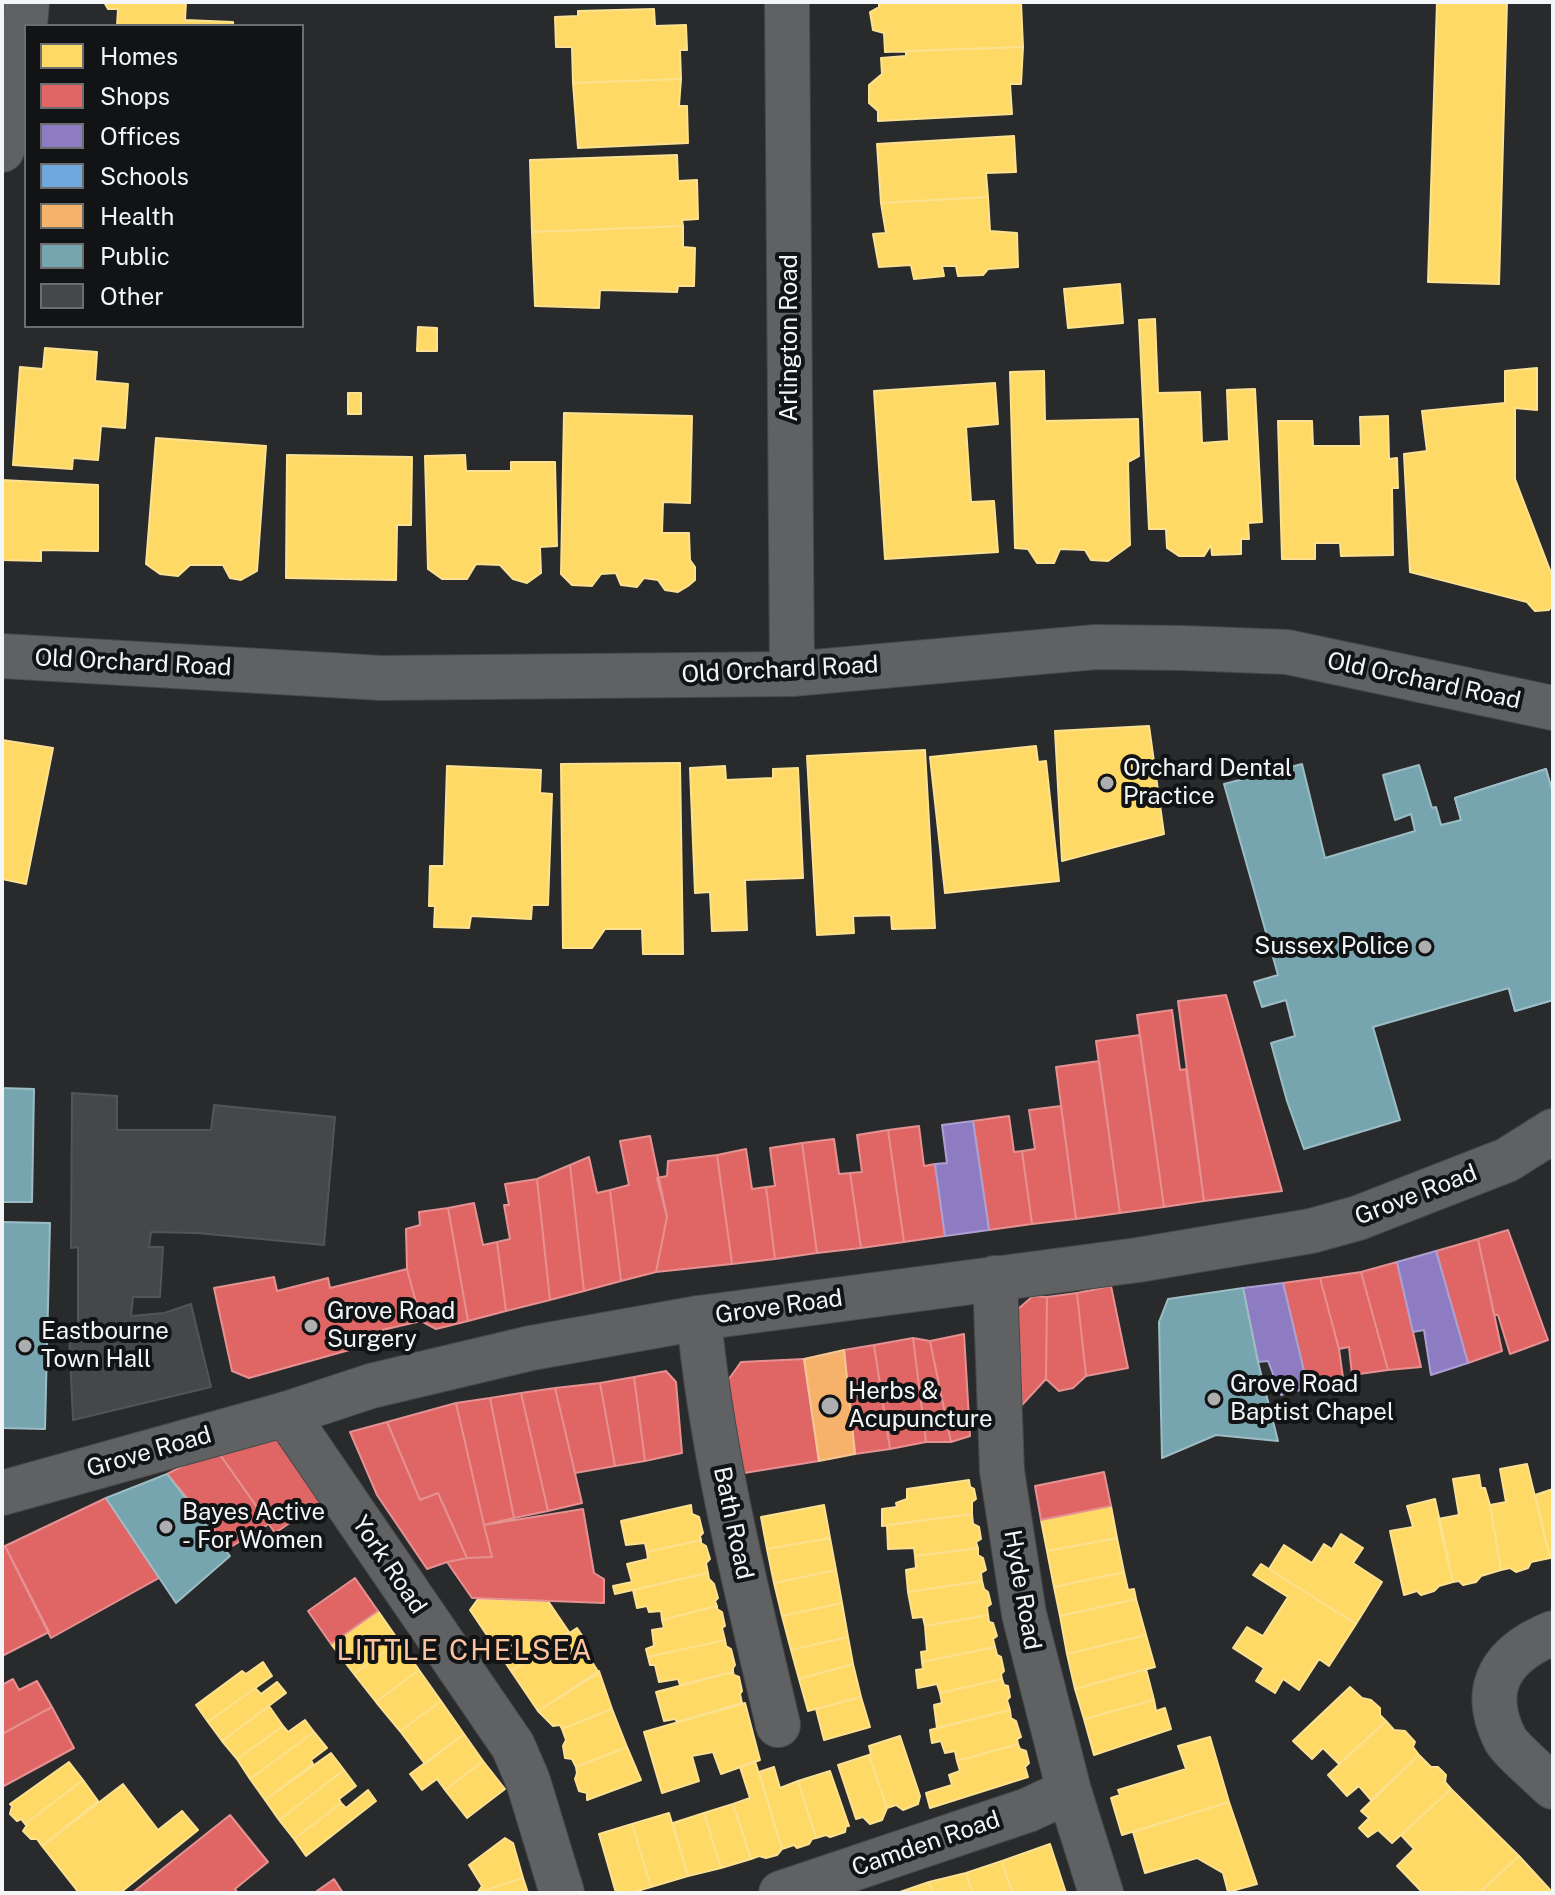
<!DOCTYPE html>
<html>
<head>
<meta charset="utf-8">
<style>
  body { margin:0 }
  #map { position:relative; width:1555px; height:1895px; overflow:hidden; background:#282a2c; font-family:"Public Sans",sans-serif }
  canvas { display:block }
  .frame { position:absolute; inset:0; border:4px solid #f3f5f6; pointer-events:none }
  .legend { position:absolute; left:24px; top:24px; width:280px; height:304px; box-sizing:border-box; background:#111314; border:2px solid #6b6d6e; margin:0; padding:10px 14px; list-style:none; font-size:24px; color:#f3f5f6 }
  .legend li { display:flex; align-items:center; gap:16px; height:40px }
  .legend b { width:40px; border:2px solid #6b6d6e }
</style>
</head>
<body>
<div id="map">
<canvas width="1555" height="1895"></canvas>
<div class="frame"></div>
<ul class="legend">
<li><b style="height:22px;background:#ffd966"></b>Homes</li>
<li><b style="height:22px;background:#e06666"></b>Shops</li>
<li><b style="height:22px;background:#8e7cc3"></b>Offices</li>
<li><b style="height:22px;background:#6fa8dc"></b>Schools</li>
<li><b style="height:22px;background:#f6b26b"></b>Health</li>
<li><b style="height:22px;background:#76a5af"></b>Public</li>
<li><b style="height:22px;background:#454749"></b>Other</li>
</ul>
</div>
<script>
const ctx = document.querySelector('canvas').getContext('2d');
ctx.lineJoin = 'round';
function paint(path, color) { ctx.fillStyle = color; ctx.fill(path, 'evenodd'); }
function trace(path, color, width, dash) { ctx.strokeStyle = color; ctx.lineWidth = width; ctx.lineCap = dash ? 'butt' : 'round'; ctx.setLineDash(dash || []); ctx.stroke(path); }
function label(font, color, halo, rows, align = 'center') {
  ctx.font = font + ' "Public Sans",sans-serif'; ctx.lineWidth = 8; ctx.setLineDash([]); ctx.textBaseline = 'middle'; ctx.strokeStyle = halo; ctx.fillStyle = color; for (const [text, x, y, turn = 0] of rows) {
    ctx.save(); ctx.translate(x, y); ctx.rotate((+turn || 0) * Math.PI / 180); ctx.textAlign = isNaN(turn) ? turn : align; if (halo) ctx.strokeText(text, 0, 0); ctx.fillText(text, 0, 0); ctx.restore();
  }
}
const homes = new Path2D(`
  M104,2H186L185,20L233,22V26H117L118,9H108Z
  M879,2H1021L1023,47L885,52L884,33L873,30L870,12L879,7Z
  M1437,2H1507L1499,284L1428,282Z
  M654,9L655,26L686,25L687,50H680L681,79L573,83L572,47H556L555,17L578,16V11Z
  M1023,47L1021,84H1010L1012,114L878,121V111L869,103V85L882,74L881,58L906,56V51Z
  M681,79L679,106H687L688,143L578,148L573,83Z
  M1014,136L1016,172L986,173L988,197L881,203L877,144Z
  M677,155L678,181L697,180L698,219L682,220L683,226L532,232L530,160Z
  M988,197L990,231L1017,233L1018,267L988,269L983,275L958,276L956,266H942L944,276L914,279L911,265L879,267L873,234L886,233L881,203Z
  M683,226V247L695,248L694,286H678L677,292L600,290L599,308L535,306L532,232Z
  M1120,284L1123,323L1068,328L1064,289Z
  M1155,319L1158,393L1200,392L1202,443L1229,441L1227,390L1255,389L1262,522L1248,523L1249,539H1241V554L1212,555L1211,545L1204,556H1179L1167,548L1166,529H1149L1139,320Z
  M418,327L437,328V351H417Z
  M45,348L97,352L95,381L128,384L125,428L101,426L98,460L73,458L72,469L13,465L20,367L43,369Z
  M1537,368V410L1515,408V479L1553,578V604L1549,610L1535,611L1527,602L1410,572L1404,454L1427,451L1422,411L1505,403V371Z
  M1044,371L1045,421L1138,419L1139,456L1128,462L1130,545L1108,561L1091,560L1085,550L1060,549L1054,563H1037L1028,549L1015,548L1010,372Z
  M995,383L998,424L966,427L971,502L994,501L998,552L885,559L874,391Z
  M348,393H361V414H348Z
  M564,413L692,416L690,503L663,502L662,533H689L690,560L695,567V580L688,586L678,592L665,590L658,580L644,578L637,587L621,585L616,573L601,574L592,586L572,585L561,574Z
  M1388,416L1389,459L1397,458L1398,488H1392L1393,555L1341,556L1340,543H1315V559H1282L1278,421H1312L1313,446H1361L1360,417Z
  M156,438L266,446L257,571L241,580L230,578L223,565H190L178,576L160,574L146,564Z
  M287,455L412,457L411,525H397L396,580L286,578Z
  M465,455L466,471H511V462H555L557,546L540,547L541,573L527,583L513,579L500,565L476,564L467,579H442L428,569L425,456Z
  M2,480L98,485V551L41,550V561L2,560Z
  M1149,726L1164,834L1062,861L1055,731Z
  M2,740L53,748L26,884L2,879Z
  M1036,746L1038,762L1046,761L1059,881L945,893L930,757Z
  M925,750L935,928L892,929L891,915L853,916L854,933L817,935L807,756Z
  M680,763L683,954H643L642,929H605L592,948H563L561,764Z
  M447,766L541,770L540,793L552,794L548,905H532L531,919L471,916L469,928L434,927L435,906H429L430,866H444Z
  M725,766L726,780L773,778V769L798,768L803,878L745,880L747,930L712,931L710,892L695,893L690,768Z
  M1527,1464L1550,1558L1531,1562L1528,1568L1516,1572L1510,1568L1501,1570L1490,1505L1506,1502L1500,1469Z
  M1479,1475L1481,1488H1485L1490,1505L1501,1570L1481,1576L1476,1582L1463,1585L1459,1581L1453,1582L1438,1519L1459,1515L1453,1479Z
  M969,1480L970,1487L974,1489L976,1499L972,1502V1514L882,1526V1509L897,1507L896,1503L907,1499V1489Z
  M1553,1489V1557L1550,1558L1535,1495Z
  M1435,1499L1453,1582L1439,1586L1434,1591L1421,1595L1417,1591L1404,1595L1390,1531L1413,1527L1407,1506Z
  M691,1505L692,1514L699,1517L703,1533L700,1536L701,1540L647,1552L645,1543L626,1545L621,1521Z
  M824,1505L830,1538L767,1549L761,1517Z
  M1111,1506L1117,1538L1047,1551L1041,1520Z
  M972,1514L973,1524L979,1527L981,1539L976,1542L978,1548L915,1556L914,1548L888,1549L887,1525Z
  M1341,1534L1363,1548L1353,1563L1382,1582L1356,1624L1269,1569L1284,1545L1312,1563L1324,1544L1332,1549Z
  M830,1538L836,1570L774,1583L767,1549Z
  M1117,1538L1124,1572L1054,1587L1047,1551Z
  M701,1540V1543L706,1546L710,1559L706,1563L708,1573L615,1594L613,1586L632,1582L627,1564L648,1559L647,1552Z
  M978,1548V1555L983,1558L986,1570L981,1573L982,1581L908,1592L906,1570L916,1568L915,1556Z
  M1261,1564L1356,1624L1329,1666L1319,1659L1299,1690L1283,1679L1275,1693L1256,1681L1264,1668L1233,1648L1247,1627L1263,1636L1288,1597L1253,1575Z
  M836,1570L842,1603L782,1616L774,1583Z
  M1124,1572L1128,1590L1134,1589L1136,1599L1060,1616L1054,1587Z
  M708,1573L709,1579L714,1584L718,1598L715,1601L717,1606L662,1620L661,1611L649,1612L647,1606L637,1608L633,1590Z
  M982,1581L984,1589L988,1592L991,1604L987,1607L988,1615L925,1626L923,1617L913,1618L908,1592Z
  M478,1599L548,1601L569,1632L511,1671L470,1610Z
  M1136,1599L1146,1635L1067,1654L1060,1616Z
  M842,1603L848,1637L791,1650L782,1616Z
  M717,1606V1609L722,1612L725,1626L722,1628L725,1640L648,1657L646,1649L654,1646L652,1630L664,1628L662,1620Z
  M378,1611L399,1641L354,1674L331,1644Z
  M988,1615L989,1622L993,1623L997,1636L993,1639L995,1647L922,1662L921,1652L927,1651L925,1626Z
  M577,1628L587,1643L582,1646L599,1673L538,1711L511,1671Z
  M1146,1635L1155,1667L1075,1689L1067,1654Z
  M848,1637L853,1664L799,1679L791,1650Z
  M725,1640L726,1646L731,1649L735,1665L733,1668V1672L680,1685L678,1679L659,1682L655,1665H650L648,1657Z
  M399,1641L419,1670L376,1702L354,1674Z
  M995,1647L997,1655L1001,1657L1004,1671L1001,1674L1002,1679L940,1693L937,1684L918,1688L916,1670L923,1669L922,1662Z
  M263,1662L272,1676L208,1722L196,1705L242,1671L246,1674Z
  M853,1664L861,1697L808,1711L799,1679Z
  M1146,1669L1154,1700L1084,1719L1075,1689Z
  M419,1670L441,1701L400,1731L376,1702Z
  M599,1671L612,1709L562,1729L560,1725L553,1726L538,1711Z
  M733,1672L734,1675L739,1677L742,1691L740,1694L742,1703L677,1722L675,1719L664,1721L656,1692Z
  M1002,1679L1004,1685L1008,1686L1010,1697L1007,1700L1010,1710L937,1728L934,1705L942,1703L940,1693Z
  M277,1682L286,1693L222,1741L208,1722L255,1688L261,1694Z
  M1350,1687L1362,1698L1371,1700L1380,1708V1715L1386,1721L1339,1764L1323,1748L1312,1759L1293,1741Z
  M861,1697L870,1727L824,1740L816,1709Z
  M1154,1700L1156,1711L1165,1708L1171,1729L1094,1755L1084,1719Z
  M441,1701L464,1734L425,1764L400,1731Z
  M745,1703L760,1760L721,1774L713,1752L692,1756L699,1781L662,1793L644,1732Z
  M269,1706L283,1726L237,1759L222,1741Z
  M612,1709L627,1747L576,1767L572,1759L565,1758L563,1746L566,1740L562,1729Z
  M1010,1710L1011,1718L1016,1721L1021,1737L1017,1739L1018,1744L957,1761L955,1751L945,1753L941,1741L932,1743L930,1730Z
  M305,1720L314,1732L250,1779L237,1759L283,1726L288,1732Z
  M1386,1721L1394,1730L1405,1731L1415,1742L1413,1747L1419,1755L1371,1800L1359,1786L1347,1796L1328,1775Z
  M314,1732L327,1748L311,1760L313,1764L265,1800L250,1779Z
  M464,1734L483,1761L445,1790L437,1779L422,1790L410,1774Z
  M900,1736L920,1796L918,1804L903,1810L896,1805L887,1808L869,1755L871,1754L869,1746Z
  M1210,1737L1229,1802L1122,1835L1111,1798L1120,1795L1118,1790L1186,1769L1178,1746Z
  M1018,1744L1020,1749L1026,1751L1029,1763L1025,1767L1028,1777L930,1808L926,1793L952,1785L949,1775L960,1771L957,1761Z
  M627,1747L641,1780L587,1800V1793L579,1791L575,1779L577,1773L576,1767Z
  M331,1753L344,1770L279,1820L265,1800Z
  M869,1755L887,1808L882,1820L870,1824L863,1817L856,1819L838,1765Z
  M1419,1755L1431,1767H1438L1446,1775L1445,1782L1451,1789L1392,1843L1378,1830L1368,1837L1359,1828L1369,1818L1361,1811Z
  M483,1761L505,1789L467,1818L445,1790Z
  M755,1761L782,1849L777,1855L766,1858L759,1856L751,1859L733,1804L750,1798L740,1767Z
  M69,1762L83,1780L25,1824L21,1819L17,1821L10,1814L12,1806L10,1804Z
  M774,1767L780,1788L798,1781L816,1838L812,1839L809,1844L797,1848L794,1845L782,1849L759,1772Z
  M344,1770L356,1786L339,1799L341,1803L294,1839L279,1820Z
  M830,1771L849,1826H846L845,1832L830,1837L826,1835L816,1838L798,1781Z
  M83,1780L98,1801L42,1846L37,1839H31L23,1831L27,1825L25,1824Z
  M123,1784L158,1830L182,1811L198,1830L120,1893H79L42,1846Z
  M1451,1789L1519,1856L1479,1893H1460L1457,1891L1455,1893H1423L1397,1866L1414,1849L1401,1835Z
  M368,1790L376,1801L306,1856L294,1839L341,1803L346,1808Z
  M1229,1802L1257,1884L1228,1892L1223,1873L1197,1858L1145,1873L1133,1832Z
  M733,1804L751,1859L721,1868L704,1813Z
  M669,1813L688,1876L651,1887L632,1824Z
  M704,1813L721,1868L688,1876L673,1823Z
  M632,1824L651,1887L630,1893H616L599,1834Z
  M505,1838L513,1843L523,1878L477,1893L482,1886L469,1865Z
  M1050,1844L1066,1893H1012L1002,1861Z
  M1519,1856L1553,1893H1479Z
  M1002,1861L1012,1893H972L966,1873Z
  M966,1873L972,1893H933L929,1882Z
  M523,1878L528,1893H477Z
  M929,1882L933,1893H897Z`);
const shops = new Path2D(`
  M1226,995L1282,1191L1204,1201L1178,1001Z
  M1172,1010L1180,1070L1186,1069L1204,1201L1164,1207L1137,1015Z
  M1140,1035L1164,1207L1120,1213L1096,1041Z
  M1099,1061L1120,1213L1076,1219L1056,1067Z
  M1061,1106L1076,1219L1032,1224L1022,1151L1035,1149L1029,1110Z
  M1009,1116L1014,1152L1022,1151L1032,1224L989,1230L973,1121Z
  M919,1126L924,1166L935,1164L945,1236L904,1242L888,1130Z
  M888,1130L904,1242L861,1248L850,1173L862,1172L857,1135Z
  M650,1136L667,1217L656,1272L621,1281L610,1190L629,1185L620,1141Z
  M834,1139L839,1174L850,1173L861,1248L817,1253L802,1143Z
  M802,1143L817,1253L775,1259L766,1187L775,1186L770,1148Z
  M746,1149L752,1189L766,1187L775,1259L732,1264L717,1155Z
  M717,1155L732,1264L656,1272L667,1217L657,1178L667,1176L668,1161Z
  M589,1157L597,1193L610,1190L621,1281L584,1291L570,1165Z
  M570,1165L584,1291L550,1300L537,1179Z
  M537,1179L550,1300L506,1311L497,1242L510,1239L504,1205H509L505,1184Z
  M474,1203L483,1245L497,1242L506,1311L468,1321L448,1208Z
  M448,1208L468,1321L436,1329L421,1321L407,1269L406,1229L420,1225L419,1212Z
  M1508,1230L1548,1340L1510,1354L1498,1315H1494L1478,1239Z
  M1478,1239L1502,1351L1468,1363L1436,1251Z
  M1397,1262L1421,1367L1388,1370L1361,1272Z
  M407,1269L421,1321L378,1331L371,1344L249,1378L232,1371L214,1288L274,1277L277,1291L328,1278L330,1288Z
  M1361,1272L1388,1370L1352,1375L1349,1347L1339,1349L1320,1278Z
  M1320,1278L1339,1349L1344,1385L1308,1388L1283,1283Z
  M1111,1286L1128,1368L1086,1376L1077,1293Z
  M1077,1293L1086,1376L1073,1388L1059,1391L1046,1379L1047,1297Z
  M1033,1296L1047,1297L1046,1379L1022,1405L1018,1309Z
  M964,1334L970,1436L951,1442L930,1341Z
  M913,1338L930,1341L951,1442H926Z
  M913,1338L926,1442L890,1449L874,1345Z
  M874,1345L890,1449L855,1454L844,1350Z
  M804,1359L819,1461L744,1473L726,1383L741,1362Z
  M666,1371L676,1382L682,1453L645,1461L634,1377Z
  M634,1377L645,1461L615,1466L600,1383Z
  M600,1383L615,1466L575,1473L555,1388Z
  M555,1388L582,1503L548,1511L521,1393Z
  M521,1393L548,1511L514,1518L490,1398Z
  M490,1398L514,1518L484,1525L456,1403Z
  M456,1403L484,1525L492,1557L467,1558L438,1493L420,1500L387,1422Z
  M387,1422L420,1500L438,1493L467,1558L447,1562L427,1569L377,1495L350,1432Z
  M275,1424L328,1497L275,1533L216,1449Z
  M216,1449L269,1524L229,1548L167,1474Z
  M1104,1472L1111,1506L1041,1520L1035,1486Z
  M106,1498L159,1578L51,1638L5,1546Z
  M583,1509L594,1573L604,1579V1603L472,1598L447,1562L467,1558L492,1557L484,1525Z
  M5,1546L49,1632L2,1656V1547Z
  M355,1578L378,1611L331,1644L308,1611Z
  M13,1679L19,1690L37,1681L52,1707L2,1734V1685Z
  M52,1707L74,1748L2,1787V1734Z
  M230,1815L268,1862L235,1889L238,1893H132Z
  M334,1879L343,1893H314Z`);
const offices = new Path2D(`
  M973,1121L989,1230L945,1236L935,1164L947,1163L942,1125Z
  M1436,1251L1468,1363L1431,1375L1424,1330L1413,1332L1397,1262Z
  M1283,1283L1308,1388L1281,1395L1268,1361L1258,1362L1243,1288Z`);
const schools = new Path2D(`
  M1546,769L1553,794V1000L1515,1011L1455,798Z`);
const health = new Path2D(`
  M844,1350L855,1454L819,1461L804,1359Z`);
const public = new Path2D(`
  M1302,764L1325,858L1415,831L1411,814L1395,820L1383,775L1419,765L1432,808L1436,807L1441,825L1461,820L1455,798L1546,769L1553,794V1000L1515,1011L1509,988L1373,1027L1400,1120L1304,1149L1287,1101L1271,1043L1295,1036L1286,1000L1262,1007L1254,982L1278,975L1224,784Z
  M2,1088L34,1089L32,1202H2Z
  M2,1222L50,1223L45,1429L2,1428Z
  M1243,1288L1258,1362L1278,1441L1216,1435L1162,1458L1159,1322L1168,1299Z
  M167,1474L230,1556L176,1603L106,1498Z`);
const building = new Path2D(`
  M72,1093L117,1096V1130H211L214,1105L335,1117L324,1245L197,1233L151,1232L149,1247H163L160,1297H133L131,1316L164,1313L191,1304L211,1387L73,1420L69,1333L78,1332V1247L71,1248Z`);
const minor = new Path2D(`
  M787,2L792,674
  M2,150L18,103L27,2
  M2,656L381,678L792,674L1096,647L1183,648L1287,652L1553,708
  M995,1278L1002,1471L1024,1614L1069,1791L1101,1893
  M699,1318C712,1456 747,1591 778,1725
  M286,1414L513,1746L528,1781L562,1893
  M1553,1633C1503,1653 1479,1687 1505,1739C1511,1750 1542,1776 1553,1787
  M781,1893L1028,1810L1069,1791`);
const tertiary = new Path2D(`
  M2,1493L286,1414L371,1386L531,1348L699,1318L1138,1260L1311,1231L1358,1218L1507,1160L1553,1131`);
const markers = [
  [1107,783,8,"#acaeaf"],
  [1425,947,8,"#acaeaf"],
  [311,1326,8,"#acaeaf"],
  [25,1346,8,"#acaeaf"],
  [1214,1399,8,"#acaeaf"],
  [830,1406,10,"#acaeaf"],
  [166,1527,8,"#acaeaf"]
];
const streetNames = [
  ["Arlington Road",790,338,-90],
  ["Old Orchard Road",133,663,3],
  ["Old Orchard Road",780,670,-3],
  ["Old Orchard Road",1424,681,12],
  ["Grove Road",1416,1195,-21],
  ["Grove Road",779,1307,-8],
  ["Grove Road",149,1452,-16],
  ["Bath Road",733,1523,78],
  ["York Road",389,1565,56],
  ["Hyde Road",1022,1590,80],
  ["Camden Road",926,1844,-19]
];
const poiNames = [
  ["Orchard Dental",1123,769],
  ["Practice",1123,797],
  ["Sussex Police",1409,947,"right"],
  ["Grove Road",327,1312],
  ["Surgery",327,1340],
  ["Eastbourne",41,1332],
  ["Town Hall",41,1360],
  ["Grove Road",1230,1385],
  ["Baptist Chapel",1230,1413],
  ["Herbs &",848,1392],
  ["Acupuncture",848,1420],
  ["Bayes Active",182,1513],
  ["- For Women",182,1541]
];
const quarterNames = [
  ["LITTLE CHELSEA",465,1651]
];
paint(homes, '#ffd966');
trace(homes, '#fbe191', 2);
paint(shops, '#e06666');
trace(shops, '#e69191', 2);
paint(offices, '#8e7cc3');
trace(offices, '#aca0d2', 2);
paint(schools, '#6fa8dc');
trace(schools, '#97bfe4', 2);
paint(health, '#f6b26b');
trace(health, '#f5c695', 2);
paint(public, '#76a5af');
trace(public, '#9cbdc4', 2);
paint(building, '#454749');
trace(building, '#525456', 2);
trace(minor, '#474849', 46);
trace(tertiary, '#474849', 46);
trace(minor, '#5f6162', 44);
trace(tertiary, '#5f6162', 44);
for (const [x, y, r, color] of markers) { const dot = new Path2D(); dot.arc(x, y, r, 0, 2 * Math.PI); ctx.fillStyle = color; ctx.fill(dot); trace(dot, '#111314', 3); }
label('24px', '#f3f5f6', '#111314', streetNames);
label('24px', '#f3f5f6', '#111314', poiNames, 'left');
ctx.letterSpacing = '2px';
label('28px', '#fcc3a0', '#111314', quarterNames);
ctx.letterSpacing = '0px';
</script>
</body>
</html>
